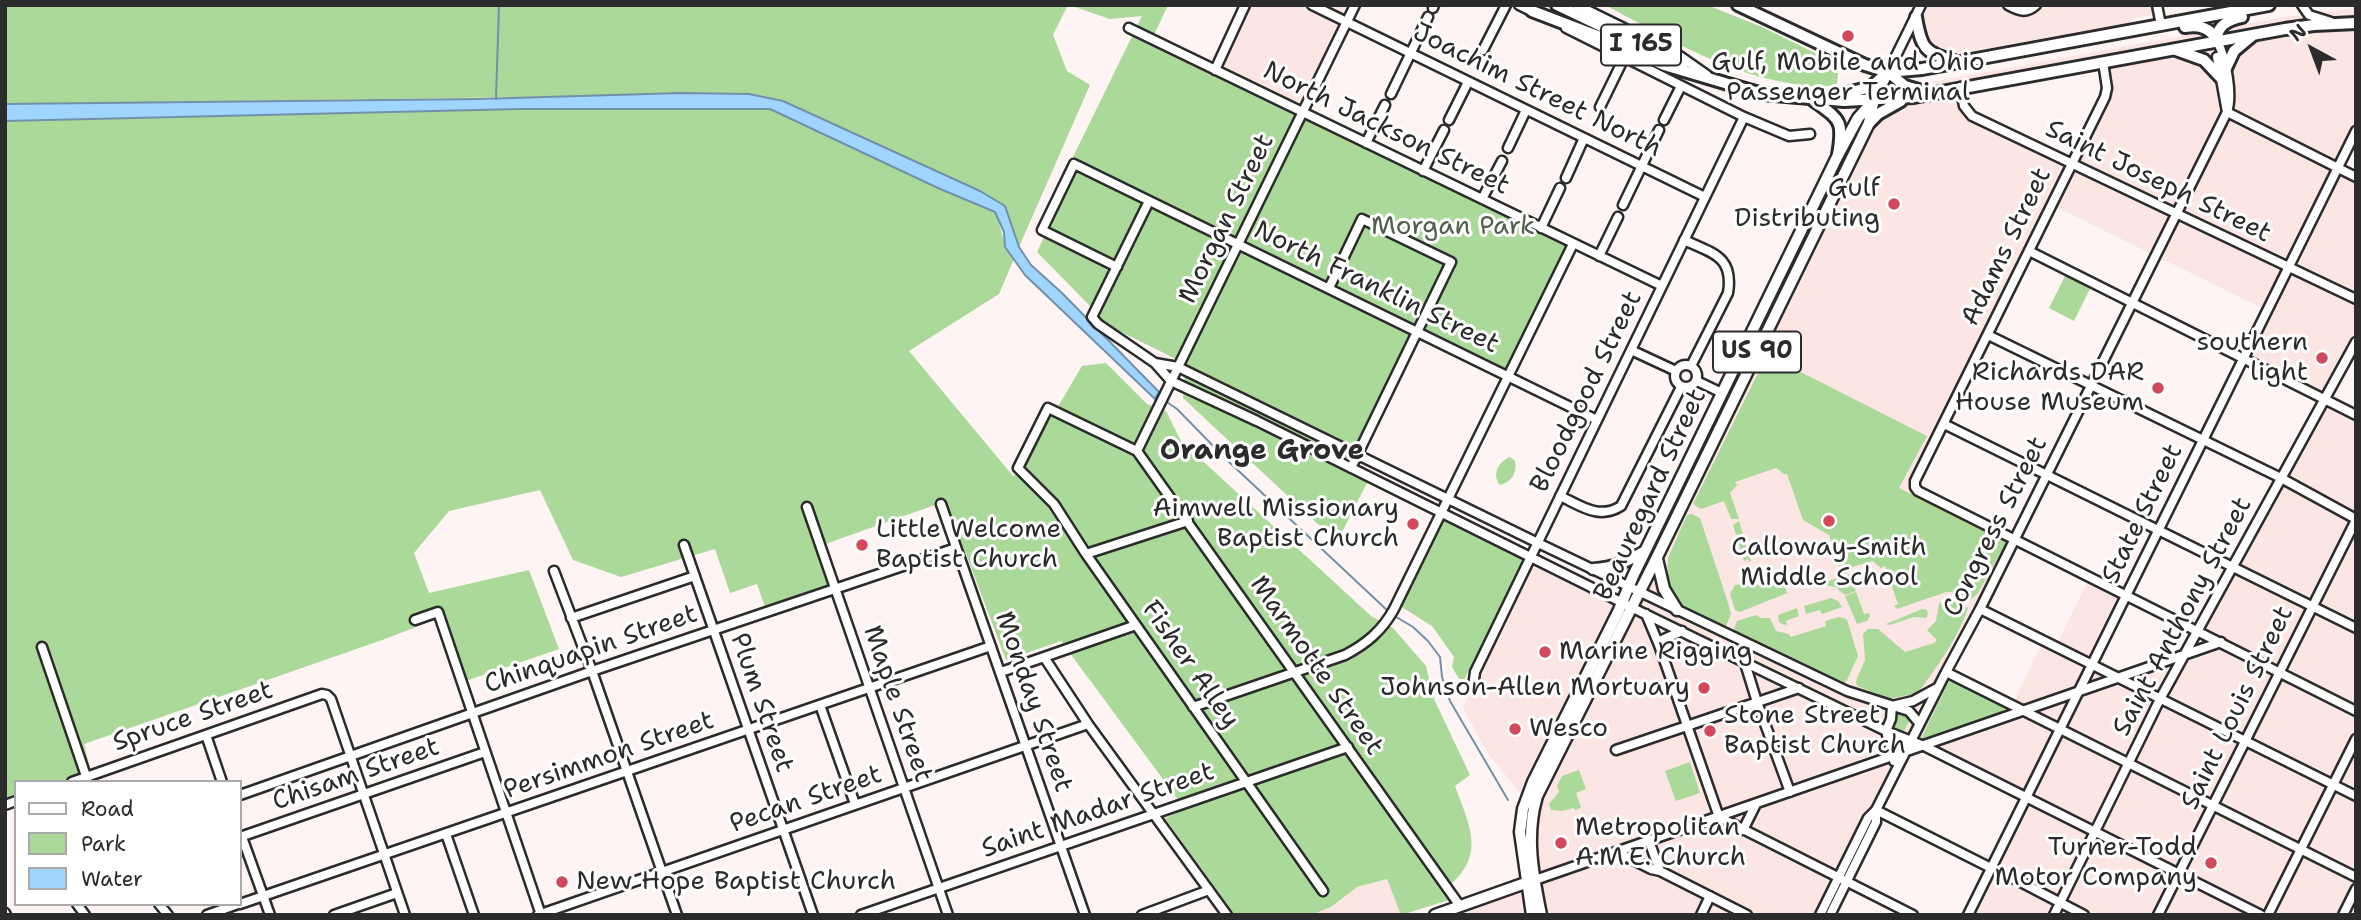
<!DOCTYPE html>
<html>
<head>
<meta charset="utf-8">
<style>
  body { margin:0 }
  #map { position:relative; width:2361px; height:920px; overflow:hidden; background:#fef4f3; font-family:"Shantell Sans",sans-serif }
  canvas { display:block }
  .frame { position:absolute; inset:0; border:7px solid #2b2b2b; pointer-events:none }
  .legend { position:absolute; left:14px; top:780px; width:228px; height:126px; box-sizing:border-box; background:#fff; border:2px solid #aaa; margin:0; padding:9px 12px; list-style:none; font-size:21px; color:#2b2b2b }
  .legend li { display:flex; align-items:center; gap:14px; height:35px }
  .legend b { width:35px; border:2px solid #aaa }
  .north { position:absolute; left:2277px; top:14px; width:70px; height:70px; -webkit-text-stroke:5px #fff; paint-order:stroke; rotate:319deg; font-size:19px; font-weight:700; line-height:28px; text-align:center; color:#2b2b2b }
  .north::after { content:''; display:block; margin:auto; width:24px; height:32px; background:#2b2b2b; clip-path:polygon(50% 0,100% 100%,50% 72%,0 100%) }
</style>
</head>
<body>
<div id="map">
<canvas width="2361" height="920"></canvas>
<div class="frame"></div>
<ul class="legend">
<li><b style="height:9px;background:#fff"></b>Road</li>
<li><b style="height:19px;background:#aad999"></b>Park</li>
<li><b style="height:19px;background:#9fd5fe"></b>Water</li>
</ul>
<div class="north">N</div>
</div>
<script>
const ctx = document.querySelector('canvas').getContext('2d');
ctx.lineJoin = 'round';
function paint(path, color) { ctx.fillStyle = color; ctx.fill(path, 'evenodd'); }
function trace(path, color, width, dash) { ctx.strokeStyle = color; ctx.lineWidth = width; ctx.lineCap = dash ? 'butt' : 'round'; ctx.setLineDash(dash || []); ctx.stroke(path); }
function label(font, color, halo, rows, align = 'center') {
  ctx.font = font + ' "Shantell Sans",sans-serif'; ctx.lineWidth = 6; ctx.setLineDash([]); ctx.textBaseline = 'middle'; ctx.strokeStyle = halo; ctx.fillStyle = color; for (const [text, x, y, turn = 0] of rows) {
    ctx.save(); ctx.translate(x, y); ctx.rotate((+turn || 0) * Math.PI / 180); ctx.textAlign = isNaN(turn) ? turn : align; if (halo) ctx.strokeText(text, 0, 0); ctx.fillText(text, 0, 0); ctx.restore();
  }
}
const built = new Path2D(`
  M1249,5H1349L1300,106L1220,68Z
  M1929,5H2159L2161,13L2132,19L2131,23L1948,55L1926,45L1921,24Z
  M2356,8V138L2342,165L2356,173V348L2328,398L2356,413V915H1965L2023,800L1924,749L1910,755L1827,915H1435L1520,885L1515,847V817L1523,797L1487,752L1463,708L1533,563L1625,608L1864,121L1889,90L2284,17ZM2108,69L2107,97L2054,206L2264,309L2241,354L2323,396L2180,653L2119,675L2096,663L2128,598L2089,579L2057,644L2045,637L2013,703L1951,671L2014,535L1917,485L2070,160L1976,115L1964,101L1965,95Z
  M1387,879L1401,915H1311L1332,907L1357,887Z`);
const green = new Path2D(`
  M5,5H1068L1053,35L1067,71L1090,85L1019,247L1005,206L749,94L5,104Z
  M1069,5H1168L1154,35L1300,106L1296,114L1569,245L1507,371L1417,327L1347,468L1369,479L1337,542L1183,398L1186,364L1089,316L1092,308L1037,252L1075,171L1073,157L1142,16L1110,19Z
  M1605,5H1707L1762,27L1825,58L1834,65L1838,73L1837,84C1823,89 1808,86 1794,84C1725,74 1666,37 1605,5Z
  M520,109H770L938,188L995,212C1002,229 1003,245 1014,259L999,294L909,351L1013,476L1019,473L1024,468L1049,416L1059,405L1082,366L1106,363L1147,404L1166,411L1181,441L1371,616L1393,628L1426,666L1434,699L1470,775L1455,786C1471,830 1487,857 1443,891L1449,900L1401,915L1387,879L1357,887L1331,907L1311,915H1235L1165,818L1185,809L1061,641L1006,660L946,501L817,547L829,585L765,607L757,584L730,593L715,549L621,577L573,560L540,490L449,511L414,553L429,593L529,570L559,649L457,684L434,620L385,639L84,744L93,780L87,782H16V806L5,810V121Z
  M2067,272L2092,285L2074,321L2049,308Z
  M1767,355L1927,436L1899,488L2007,541L1978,593L1970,600L1955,592H1946L1897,609L1894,606L1898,604L1885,566L1881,568L1873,561L1849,568V572L1842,575L1829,535L1803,520L1787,474H1784L1776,468L1735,482L1737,485L1730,493L1739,519H1731L1724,501L1701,509L1693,504Z
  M1510,457L1515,461C1517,473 1512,482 1500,485C1491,475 1499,461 1510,457Z
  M1692,514L1700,518L1728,603L1731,614L1726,626H1721L1679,606L1667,580L1668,558L1687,515Z
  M1445,517L1524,559L1462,684L1452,667L1454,657L1432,626L1400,606Z
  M1739,521L1751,561L1749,562L1748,559L1744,561L1733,525Z
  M1850,574L1856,591L1845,595L1835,587L1824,585L1828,583V581Z
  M1779,578L1780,581H1783L1787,593L1740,612L1735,610L1730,594L1735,585L1744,583L1750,587Z
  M1856,592L1864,614L1869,613L1870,616L1867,621L1857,624L1845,596Z
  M1831,598L1838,601L1842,607L1822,614L1820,610L1806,614L1804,606Z
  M1946,600H1952L1968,608C1958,639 1937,666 1918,693L1889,699L1857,686L1856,681L1865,660L1863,634L1868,629H1878L1905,652L1934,643L1937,640L1927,630L1936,621L1939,604Z
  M1797,608L1799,616L1786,621L1787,626L1779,622L1778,615Z
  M1922,609L1927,610L1928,614L1926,618L1914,617L1890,625L1886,624Z
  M1756,615L1761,618H1770L1776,631L1789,634L1791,637L1826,626L1825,621C1832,619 1840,614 1847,620L1858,656L1847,680L1844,683L1733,632L1737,621Z
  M1953,680L2004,706L2005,712L1920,741L1948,683Z
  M1897,711L1905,713L1911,718L1903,733L1893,727L1897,720Z
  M1690,762L1700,793L1676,801L1665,771Z
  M1579,770L1586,789L1576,793L1581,808L1575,810L1574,808L1562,811L1551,810L1549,804L1559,792L1557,786L1562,776Z`);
const water = new Path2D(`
  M681,93L749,94L783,101L980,191L1005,206L1019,247L1031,265L1062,293L1159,392L1155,399L1025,275L1005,247L1004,232L995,212L938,188L770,109H520L5,121V104L478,99Z`);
const stream = new Path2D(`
  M496,99L499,5
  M1164,400L1177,409L1228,461L1389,612
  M1393,615L1413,627L1428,641L1440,657L1442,677L1450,701L1508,800`);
const minor = new Path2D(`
  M1312,5L1705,197
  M1519,5L1535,13
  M1577,5L1677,54L1707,75
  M2008,5C2019,11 2026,14 2036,5
  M2157,5L2161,25
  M2302,5L2309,15L2331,22
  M1433,8L1434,5
  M1129,28L1662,286
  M1566,28L1744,117L1789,136L1810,134
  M1483,50L1506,5
  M2217,57L2227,112
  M2103,62L2107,88L2105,97L1915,481V487L1918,491L2356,711
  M1215,70L1245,5
  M1888,72L1921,5
  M1960,87L1964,106L1972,116L2356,299
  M1391,94L1428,17
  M1600,107L1624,58
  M2227,112L2356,177
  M1449,120L1468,82
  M1664,120L1681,86
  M1366,143L1385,105
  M1508,148L1526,110
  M1423,171L1444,130
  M1566,178L1584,138
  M1482,199L1502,161
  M1149,201L1092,317L1098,324L1155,363L1171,381L1257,421L1641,612L1886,731L1924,746L2261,915
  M1623,205L1659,130
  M1541,228L1560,188
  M1684,240C1712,253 1734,256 1728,293L1691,366
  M2029,251L2356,415
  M1599,256L1618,217
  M1117,267L1042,230L1074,164L1597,420
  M1329,288L1362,219L1451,262L1351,468
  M1988,335L2281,478L2356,519
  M1631,350L1676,371
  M1155,363L1178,367L1538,543L1847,691L1909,711L1919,723
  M1675 376a11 11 0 1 1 22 0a11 11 0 1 1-22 0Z
  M1697,381L1722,393
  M1944,424L2356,628
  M1137,451L1355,5
  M1560,496C1581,506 1599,520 1621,506L1681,387
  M941,504L1085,915
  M807,507L948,915
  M684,545L813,915
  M1086,554L1188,521
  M554,571L592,671L677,915
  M1980,609L2356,796
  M1646,614L1659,645L1719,817L1913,915
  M571,618L695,576
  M415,620L438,612L541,915
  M1659,645L1662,640L1682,631
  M42,647L87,779
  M1044,657L1088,724L1227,915
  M1744,660L1757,702L1790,792
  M1001,672L1136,625
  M1946,672L2356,877
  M1473,687L1475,672L1744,117
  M820,705L855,804
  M1193,707L1345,655C1366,644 1382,631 1394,609L1573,244
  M206,735L222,782
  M1616,750L1799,688
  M1894,761L1886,731L1891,719L1892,706L1913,701L1937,688
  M72,782L322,694L327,695L331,699L405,915
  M240,795L592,671L956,548
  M5,805L16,801
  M1876,810L1991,868
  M1743,830L1756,804
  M446,834L474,915
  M240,837L485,752
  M242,837L270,915
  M1649,841L1660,871L1747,915
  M1617,852L1651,869L1660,871
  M2011,877L2084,915
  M1535,880L2221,642
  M1323,891L1086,554L1054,504L1018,468L1048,408L1137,451L1460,906
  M77,904L85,915
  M159,904L168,915
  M240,904L991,646
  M5,913L6,915
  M207,915L238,904
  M334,915L397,893
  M538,915L1088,724
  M861,915L1348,747
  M1142,915L1209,890
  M1701,915L1710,896
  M1820,915L1868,818L1876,810L1946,672L1980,609L2227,112C2233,94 2226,58 2217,41
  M1830,915L1876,822V810
  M1968,915L2356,131
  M2054,915L2160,699L2356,342
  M2158,915L2356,520
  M2268,915L2356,739
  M2343,915L2356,889`);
const major = new Path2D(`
  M1657,559L1664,589L1677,610
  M1593,569C1614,568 1628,561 1645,551
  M1435,915L1531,881
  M1532,915L1520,832L1523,809L1533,782L1619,610L1633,576L1838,155L1858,118L1874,100
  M1541,915C1533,875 1525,836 1537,796L1657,557L1869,123L1874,99L1888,72`);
const highway = new Path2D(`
  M1557,5L1683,65
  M1738,5L1865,65L1888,72L1922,69L2269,5
  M1532,11L1600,37L1664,65L1745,89L1763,94L1844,101L1914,97L2285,29L2314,25L2356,23
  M1916,17C1921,47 1924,53 1954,61
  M2185,27C2199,25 2210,27 2217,41
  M2217,41C2216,25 2229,20 2242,17
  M2176,50L2204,60L2221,78
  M2226,68L2234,51L2252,36
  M1888,72L1905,86L1925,92
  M1836,96L1871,87L1888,72
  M1813,100C1840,120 1844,120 1838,155
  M1869,123L1878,114L1901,101`);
const markers = [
  [1848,36,7,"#d1495b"],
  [1894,204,7,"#d1495b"],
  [2322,358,7,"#d1495b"],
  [2158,388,7,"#d1495b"],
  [1829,521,7,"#d1495b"],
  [1413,524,7,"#d1495b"],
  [862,545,7,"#d1495b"],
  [1545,652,7,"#d1495b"],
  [1704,688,7,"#d1495b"],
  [1515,729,7,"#d1495b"],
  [1710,731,7,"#d1495b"],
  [1561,843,7,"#d1495b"],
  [2211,863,7,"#d1495b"],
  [562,882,7,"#d1495b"]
];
const shields = [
  [1641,45,80],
  [1757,352,88]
];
const shieldNames = [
  ["I 165",1641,45],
  ["US 90",1757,352]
];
const poiNames = [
  ["Gulf, Mobile and Ohio",1848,63,"center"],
  ["Passenger Terminal",1848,93,"center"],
  ["Gulf",1880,189],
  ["Distributing",1880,219],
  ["southern",2308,343],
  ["light",2308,373],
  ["Richards DAR",2144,373],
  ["House Museum",2144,403],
  ["Aimwell Missionary",1399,509],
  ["Baptist Church",1399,539],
  ["Little Welcome",876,530,"left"],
  ["Baptist Church",876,560,"left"],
  ["Calloway-Smith",1829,548,"center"],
  ["Middle School",1829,578,"center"],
  ["Marine Rigging",1559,652,"left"],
  ["Johnson-Allen Mortuary",1690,688],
  ["Stone Street",1724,716,"left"],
  ["Baptist Church",1724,746,"left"],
  ["Wesco",1529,729,"left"],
  ["Metropolitan",1575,828,"left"],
  ["A.M.E. Church",1575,858,"left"],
  ["Turner-Todd",2197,848],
  ["Motor Company",2197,878],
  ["New Hope Baptist Church",576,882,"left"]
];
const streetNames = [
  ["Joachim Street North",1537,91,26],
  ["North Jackson Street",1386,129,26],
  ["Saint Joseph Street",2158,182,26],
  ["Morgan Street",1227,219,-64],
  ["Adams Street",2007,247,-64],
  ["North Franklin Street",1376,288,26],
  ["Bloodgood Street",1587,392,-64],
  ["Beauregard Street",1651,495,-65],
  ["State Street",2143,514,-64],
  ["Congress Street",1996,527,-63],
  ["Saint Anthony Street",2183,617,-62],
  ["Chinquapin Street",591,650,-19],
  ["Fisher Alley",1190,665,55],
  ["Marmotte Street",1316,666,55],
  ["Monday Street",1033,702,71],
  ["Plum Street",761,703,71],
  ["Maple Street",897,704,71],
  ["Saint Louis Street",2238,708,-64],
  ["Spruce Street",193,717,-19],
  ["Persimmon Street",609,756,-19],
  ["Chisam Street",356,775,-19],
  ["Pecan Street",806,800,-19],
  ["Saint Madar Street",1098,811,-19]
];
const parkNames = [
  ["Morgan Park",1453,227]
];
const neighbourhoodNames = [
  ["Orange Grove",1262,452]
];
paint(built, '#fce6e4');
paint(green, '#aad999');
paint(water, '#9fd5fe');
trace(water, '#7191aa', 2);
trace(stream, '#7191aa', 2);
trace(minor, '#2b2b2b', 13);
trace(major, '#2b2b2b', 15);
trace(highway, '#2b2b2b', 16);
trace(minor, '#fff', 8);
trace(major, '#fff', 10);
trace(highway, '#fff', 10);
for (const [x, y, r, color] of markers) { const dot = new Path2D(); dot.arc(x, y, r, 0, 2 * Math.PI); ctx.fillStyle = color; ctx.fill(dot); trace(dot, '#fff', 2.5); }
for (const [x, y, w] of shields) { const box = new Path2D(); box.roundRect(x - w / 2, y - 20.5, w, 41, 5); ctx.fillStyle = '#fff'; ctx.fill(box); trace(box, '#2b2b2b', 2); }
label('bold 24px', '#2b2b2b', null, shieldNames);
label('26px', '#2b2b2b', '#fff', poiNames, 'right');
label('26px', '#2b2b2b', '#fff', streetNames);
label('26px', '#515f4c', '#fff', parkNames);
label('bold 28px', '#2b2b2b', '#fff', neighbourhoodNames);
</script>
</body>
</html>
